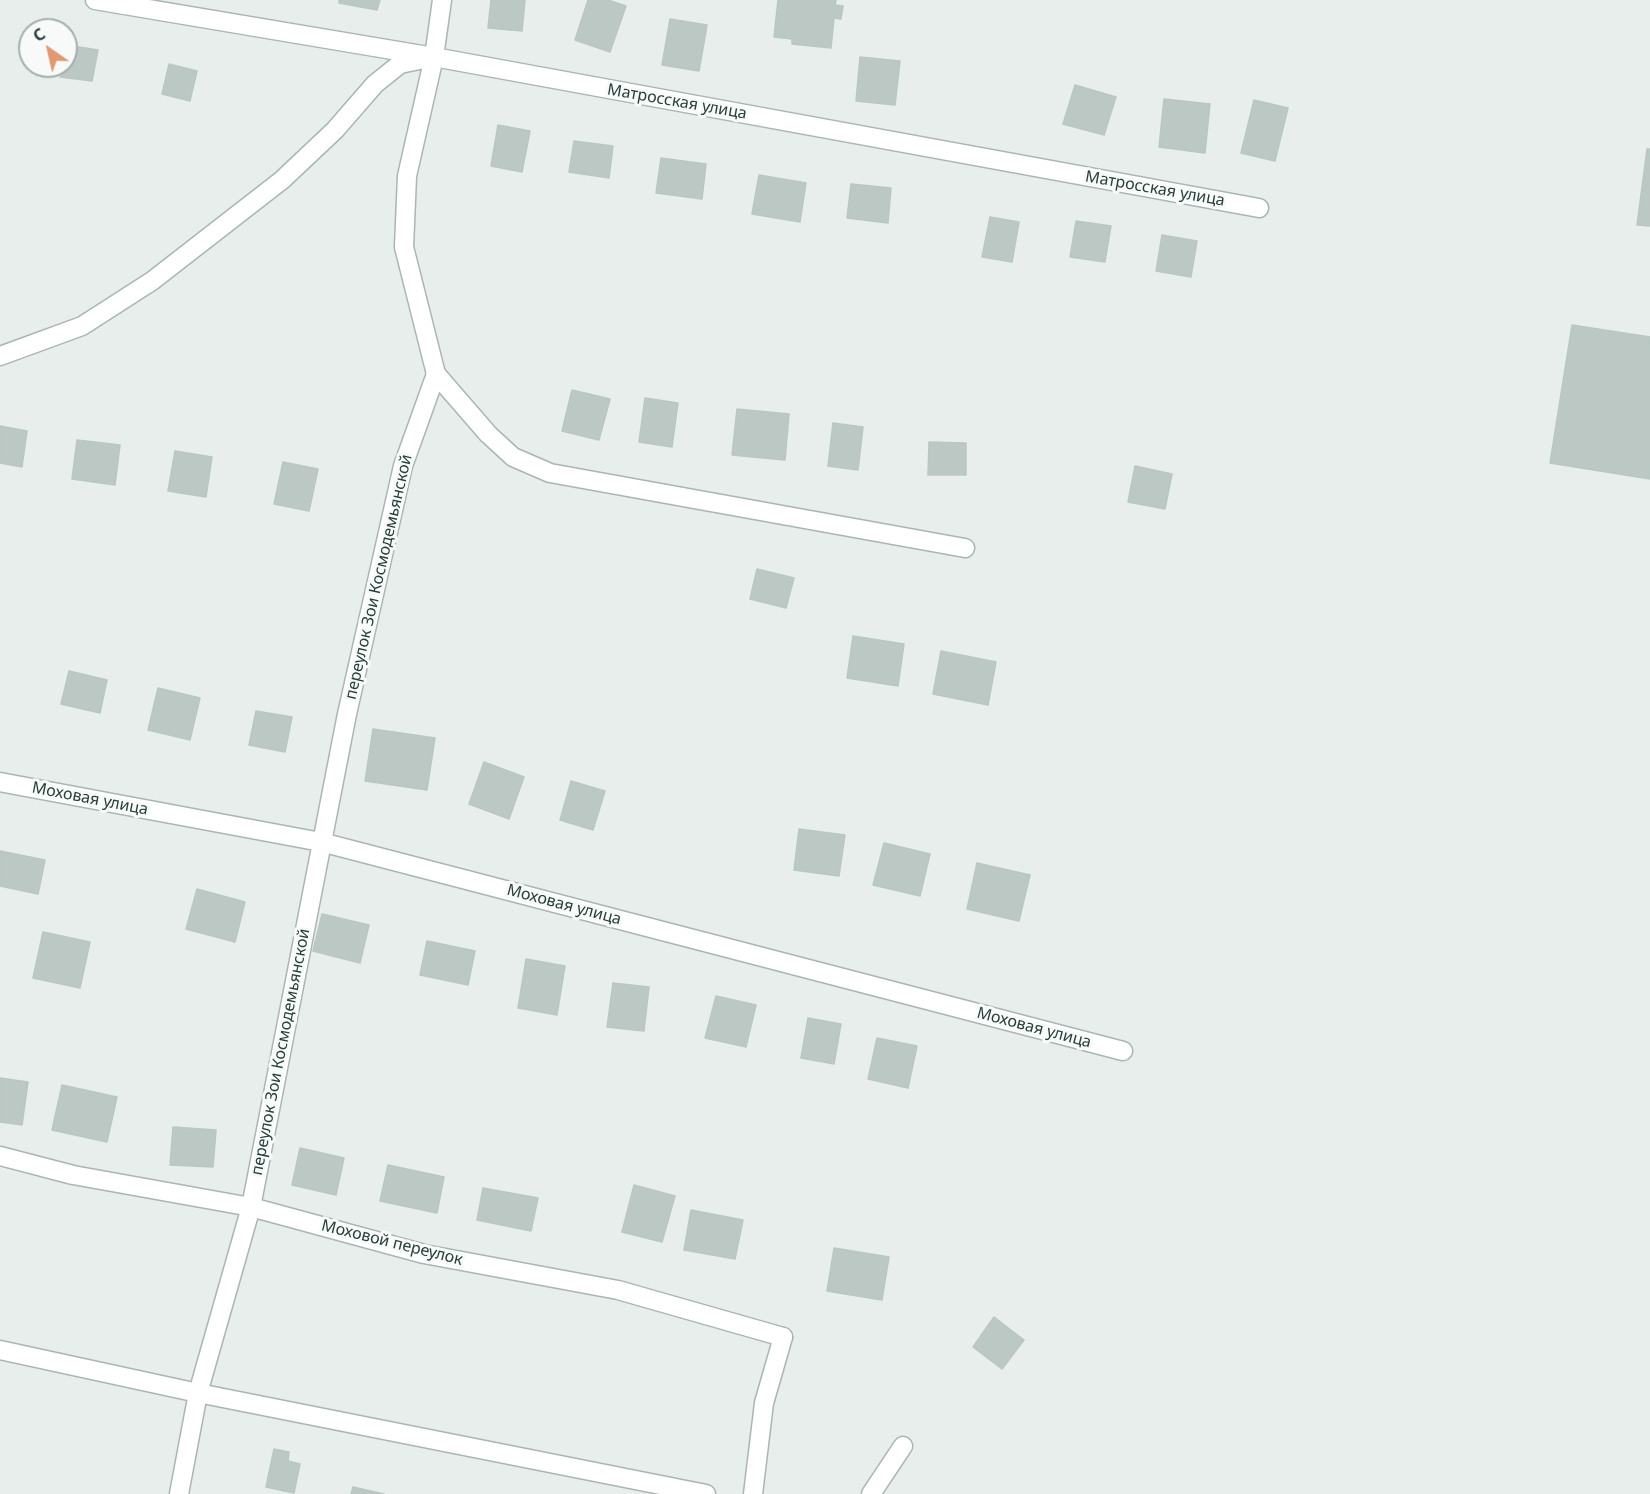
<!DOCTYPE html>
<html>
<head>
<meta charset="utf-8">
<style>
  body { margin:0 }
  #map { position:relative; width:1650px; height:1494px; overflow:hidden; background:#e7eeeb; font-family:"Noto Sans",sans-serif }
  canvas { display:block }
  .north { position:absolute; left:18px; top:18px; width:60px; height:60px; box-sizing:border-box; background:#f7faf9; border:2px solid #a4afad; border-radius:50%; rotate:326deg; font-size:16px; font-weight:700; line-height:24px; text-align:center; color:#273e3a }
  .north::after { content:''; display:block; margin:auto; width:21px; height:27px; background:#e29870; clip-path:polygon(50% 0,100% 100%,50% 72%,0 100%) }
</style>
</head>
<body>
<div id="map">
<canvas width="1650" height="1494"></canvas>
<div class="north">С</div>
</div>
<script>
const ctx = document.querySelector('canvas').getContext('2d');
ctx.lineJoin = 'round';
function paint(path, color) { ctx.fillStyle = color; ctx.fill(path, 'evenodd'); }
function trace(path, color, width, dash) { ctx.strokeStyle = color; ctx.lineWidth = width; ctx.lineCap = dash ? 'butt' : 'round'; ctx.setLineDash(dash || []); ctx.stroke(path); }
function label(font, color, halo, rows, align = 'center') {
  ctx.font = font + ' "Noto Sans",sans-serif'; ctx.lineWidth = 6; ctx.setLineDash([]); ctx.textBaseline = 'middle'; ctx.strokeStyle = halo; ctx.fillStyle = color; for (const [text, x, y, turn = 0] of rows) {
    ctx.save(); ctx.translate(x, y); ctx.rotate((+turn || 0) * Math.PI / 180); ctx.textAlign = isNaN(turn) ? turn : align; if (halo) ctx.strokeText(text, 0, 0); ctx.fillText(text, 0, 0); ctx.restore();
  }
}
const building = new Path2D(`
  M339,0H380L377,10L339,3Z
  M491,0H525L522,31L488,28Z
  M588,0H608L626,6L610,52L575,40Z
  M778,0H836L835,5L843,6L841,19L834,18L831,48L792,44V39L774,37Z
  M670,19L707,25L699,71L662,65Z
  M66,45L98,50L92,81L60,77L61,66H66Z
  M860,57L900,61L895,105L856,101Z
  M169,64L197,71L190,101L162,94Z
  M1075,85L1116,97L1104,135L1063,124Z
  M1164,99L1210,104L1205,153L1159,147Z
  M1254,100L1288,108L1275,161L1241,153Z
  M498,125L530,131L522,172L491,166Z
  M574,141L613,146L609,178L569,172Z
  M1647,149H1650V226L1637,225Z
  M661,158L706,164L702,199L656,193Z
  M759,175L806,183L800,222L752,214Z
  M851,184L891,188L888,223L847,218Z
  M990,217L1019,222L1012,262L982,257Z
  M1076,221L1111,226L1105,262L1070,257Z
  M1162,235L1197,241L1191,277L1156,271Z
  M1572,325L1650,337V479L1550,463Z
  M572,390L610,399L599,440L562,431Z
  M645,398L678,403L672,447L639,442Z
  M737,409L789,414L785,460L732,455Z
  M833,423L863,427L858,470L828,466Z
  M0,426L27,431L22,467L0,463Z
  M77,440L120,445L115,485L72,479Z
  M929,442L966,443V475H928Z
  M175,451L212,457L206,497L168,491Z
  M283,462L318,469L309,511L274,504Z
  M1135,466L1172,474L1165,509L1128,502Z
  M757,569L794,578L786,608L750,599Z
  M853,636L904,644L898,686L847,678Z
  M941,651L996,662L988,705L933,694Z
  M69,671L107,680L100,713L61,704Z
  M158,688L200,698L190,740L148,730Z
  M256,711L292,717L285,752L249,745Z
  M373,729L435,738L427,790L365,781Z
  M484,762L524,777L509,819L469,804Z
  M571,781L605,791L593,830L560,820Z
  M799,829L845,835L839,876L794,870Z
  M884,843L930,854L920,896L873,885Z
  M0,851L45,860L38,894L0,886Z
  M977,863L1030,875L1019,921L967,909Z
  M197,889L245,902L235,942L186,929Z
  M322,914L369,925L360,963L313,951Z
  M43,932L90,942L80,988L33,978Z
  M427,941L475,951L468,985L420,975Z
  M526,959L565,966L557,1015L518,1008Z
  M613,983L649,987L644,1031L607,1027Z
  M716,996L756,1005L746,1047L705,1038Z
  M808,1018L841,1024L834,1064L801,1058Z
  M877,1038L917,1046L908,1088L868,1079Z
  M0,1078L28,1082L22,1125L0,1122Z
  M62,1085L117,1097L107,1142L52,1130Z
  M173,1127L216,1130L213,1167L170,1165Z
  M300,1148L344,1158L336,1195L292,1185Z
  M388,1165L444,1177L437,1213L380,1201Z
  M634,1185L675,1196L662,1242L622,1232Z
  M483,1188L538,1198L531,1231L477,1220Z
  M691,1210L743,1220L735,1259L684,1250Z
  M834,1248L889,1257L882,1300L827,1291Z
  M994,1317L1024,1340L1002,1369L973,1347Z
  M274,1449L289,1452L288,1461L300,1464L294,1493L266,1487Z
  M353,1487L384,1494H351Z`);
const lane = new Path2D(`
  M434,57L407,176L404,247L436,374
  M0,356L82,326L152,281L282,180L335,130L375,84L400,64L434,57L442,0
  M753,1494L764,1403L783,1337
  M871,1494L903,1446`);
const street = new Path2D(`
  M95,0L434,57L1259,208
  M0,782L321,842L1123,1051
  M0,1156L73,1175L251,1207L424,1254L618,1290L783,1337
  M0,1350L198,1393L706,1494
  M179,1494L198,1393L251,1207L347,714L403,466L436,374L488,434L513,457L550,473L965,548`);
const streetNames = [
  ["Матросская улица",677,102,10],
  ["Матросская улица",1155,189,10],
  ["переулок Зои Космодемьянской",379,577,-77],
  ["Моховая улица",90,799,11],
  ["Моховая улица",564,905,15],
  ["Моховая улица",1034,1028,15],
  ["переулок Зои Космодемьянской",281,1052,-79],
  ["Моховой переулок",392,1243,14]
];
paint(building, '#bcc8c4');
trace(building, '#b9c7c3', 1.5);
trace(lane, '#aab6b2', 21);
trace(street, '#aab6b2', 21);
trace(lane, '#fff', 18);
trace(street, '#fff', 18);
label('16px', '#273e3a', '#f7faf9', streetNames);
</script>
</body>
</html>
